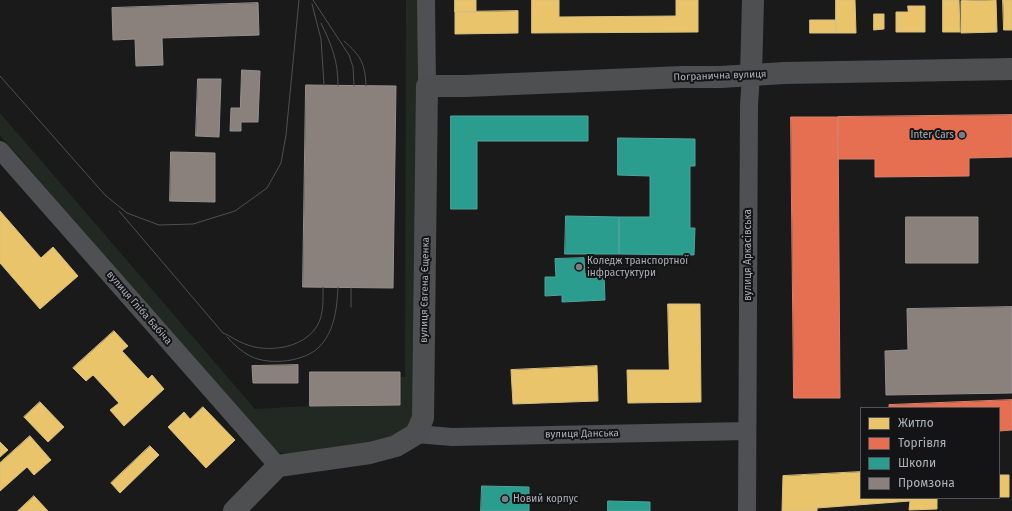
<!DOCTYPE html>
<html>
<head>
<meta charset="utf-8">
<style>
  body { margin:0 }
  #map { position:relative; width:1012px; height:511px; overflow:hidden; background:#1a1a1a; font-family:"Fira Sans",sans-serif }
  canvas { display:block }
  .legend { position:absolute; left:860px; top:407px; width:140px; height:92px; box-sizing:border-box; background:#141416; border:1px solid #515358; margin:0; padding:5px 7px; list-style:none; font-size:12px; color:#acb2ba }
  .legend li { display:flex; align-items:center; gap:8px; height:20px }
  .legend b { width:20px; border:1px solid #515358 }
</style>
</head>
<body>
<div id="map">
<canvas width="1012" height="511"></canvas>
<ul class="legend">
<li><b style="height:11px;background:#e9c46a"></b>Житло</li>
<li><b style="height:11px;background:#e76f51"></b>Торгівля</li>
<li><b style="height:11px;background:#2a9d8f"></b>Школи</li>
<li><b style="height:11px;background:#8a817c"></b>Промзона</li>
</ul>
</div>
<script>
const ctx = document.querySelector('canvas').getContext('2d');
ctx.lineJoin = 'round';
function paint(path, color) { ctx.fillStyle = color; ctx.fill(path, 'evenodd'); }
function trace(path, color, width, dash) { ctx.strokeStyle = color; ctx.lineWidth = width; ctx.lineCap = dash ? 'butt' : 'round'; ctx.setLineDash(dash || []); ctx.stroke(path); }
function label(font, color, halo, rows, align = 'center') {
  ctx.font = font + ' "Fira Sans",sans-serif'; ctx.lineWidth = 4; ctx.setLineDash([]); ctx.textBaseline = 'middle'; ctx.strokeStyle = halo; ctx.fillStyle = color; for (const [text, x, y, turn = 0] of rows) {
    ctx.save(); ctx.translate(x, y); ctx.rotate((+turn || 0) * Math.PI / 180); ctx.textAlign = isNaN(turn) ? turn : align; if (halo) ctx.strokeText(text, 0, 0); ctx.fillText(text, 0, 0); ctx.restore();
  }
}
const green = new Path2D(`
  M406,0H418L415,418L394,442L292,456L278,452L260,435L0,135V113L255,409L310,406L400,405V377H405Z`);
const homes = new Path2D(`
  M455,0H476V12H455Z
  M532,0H559V17L676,16V0H698V32L532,33Z
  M836,0H855L856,33H836Z
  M943,0H959L960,32H943Z
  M996,0L997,32L961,33V1Z
  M1003,0H1012V30H1004Z
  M908,6H925V32H896V12H908Z
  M518,11V33L455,34V12Z
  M874,14H884V29L874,30Z
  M810,20H836V33H810Z
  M0,211L41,258L53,247L78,276L40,309L0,263Z
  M668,304H700L701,402L628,403L627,370H669Z
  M114,331L128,346L122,351L148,379L152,375L164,389L124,426L110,410L119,403L93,375L86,381L73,368Z
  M597,366L598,401L513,404L511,370Z
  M40,402L64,427L48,442L24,417Z
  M203,407L235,440L206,468L168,427L184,412L190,419Z
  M30,436L51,460L34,475L27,467L0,491V463Z
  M0,442L8,450L0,457Z
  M150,446L159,455L120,493L111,483Z
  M861,472V498H937V509L909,510L910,501L817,508V511H782L783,476Z
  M999,475H1009V497H999Z
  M34,496L48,511H18Z`);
const shops = new Path2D(`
  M1012,115V157L969,158V176L875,177V159H838V117Z
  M791,117H838L840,398H794Z
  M1012,400V430L999,431V408H889V405Z`);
const schools = new Path2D(`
  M451,116H588V141H477V209H451Z
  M618,138L695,139V166H690V228H695L694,255L619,254V217H650V176L618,175Z
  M566,216L619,217V254H565Z
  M584,258L585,274L604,273L605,300L562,302V295L545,296V277H556L555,259Z
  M482,486L529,487V511H481Z
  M608,501L650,502V511H608Z`);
const industry = new Path2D(`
  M258,3L259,35L162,38L163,65L136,66L135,39L113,40L112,8Z
  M242,70L260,71L258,122H241V131H230L231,108H240Z
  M198,79H221L219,137L196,136Z
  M306,85L396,86L393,288L303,287Z
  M171,152L215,153V202L170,201Z
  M906,217H978V263H906Z
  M1012,307V393L886,395L885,351L908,350L907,309Z
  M298,365V383H253L252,366Z
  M310,372H400V405L310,406Z`);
const street = new Path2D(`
  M426,0L427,86
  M0,150L278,466
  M416,434L452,437L747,431
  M747,511L749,105L751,75`);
const secondary = new Path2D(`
  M751,75L753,0
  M234,511L278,466L370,453L396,446L416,434L423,418L427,86H466L683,77H721L784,73L1012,69`);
const tram = new Path2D(`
  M313,0L349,55L353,67L354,86
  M312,4L321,39L324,85
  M321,23C332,46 338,60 338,86
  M344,41C361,56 365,63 366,86
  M0,76L105,195L127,213L159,225L193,224L235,211L267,188L281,163L286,135L299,0
  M119,211L223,333C230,336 237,341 245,344C267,353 303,349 317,326C324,315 323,299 323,287
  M351,307V288
  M227,337C234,345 241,351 250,356C269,366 307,362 321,345C335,329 337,307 338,287`);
const markers = [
  [962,135,4,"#797d82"],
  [579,267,4,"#797d82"],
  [505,499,4,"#797d82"]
];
const streetNames = [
  ["Погранична вулиця",720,76,-2],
  ["вулиця Аркасівська",748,255,-90],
  ["вулиця Євгена Єщенка",425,290,-89],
  ["вулиця Гліба Бабіча",139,308,49],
  ["вулиця Данська",582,434,-1]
];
const poiNames = [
  ["Inter Cars",954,135,"right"],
  ["Коледж транспортної",587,261],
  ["інфрастуктури",587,273],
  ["Новий корпус",513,499]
];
paint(green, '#222922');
paint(homes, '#e9c46a');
trace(homes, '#d7bf82', 1);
paint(shops, '#e76f51');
trace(shops, '#d58370', 1);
paint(schools, '#2a9d8f');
trace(schools, '#51a39c', 1);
paint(industry, '#8a817c');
trace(industry, '#94908f', 1);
trace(street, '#4e5053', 18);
trace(secondary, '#4d4f51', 22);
trace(tram, '#4e5052', 1);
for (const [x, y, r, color] of markers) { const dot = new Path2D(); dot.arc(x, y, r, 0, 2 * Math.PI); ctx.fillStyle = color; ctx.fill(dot); trace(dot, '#141416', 1.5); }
label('10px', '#acb2ba', '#141416', streetNames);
label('10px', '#acb2ba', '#141416', poiNames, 'left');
</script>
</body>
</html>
